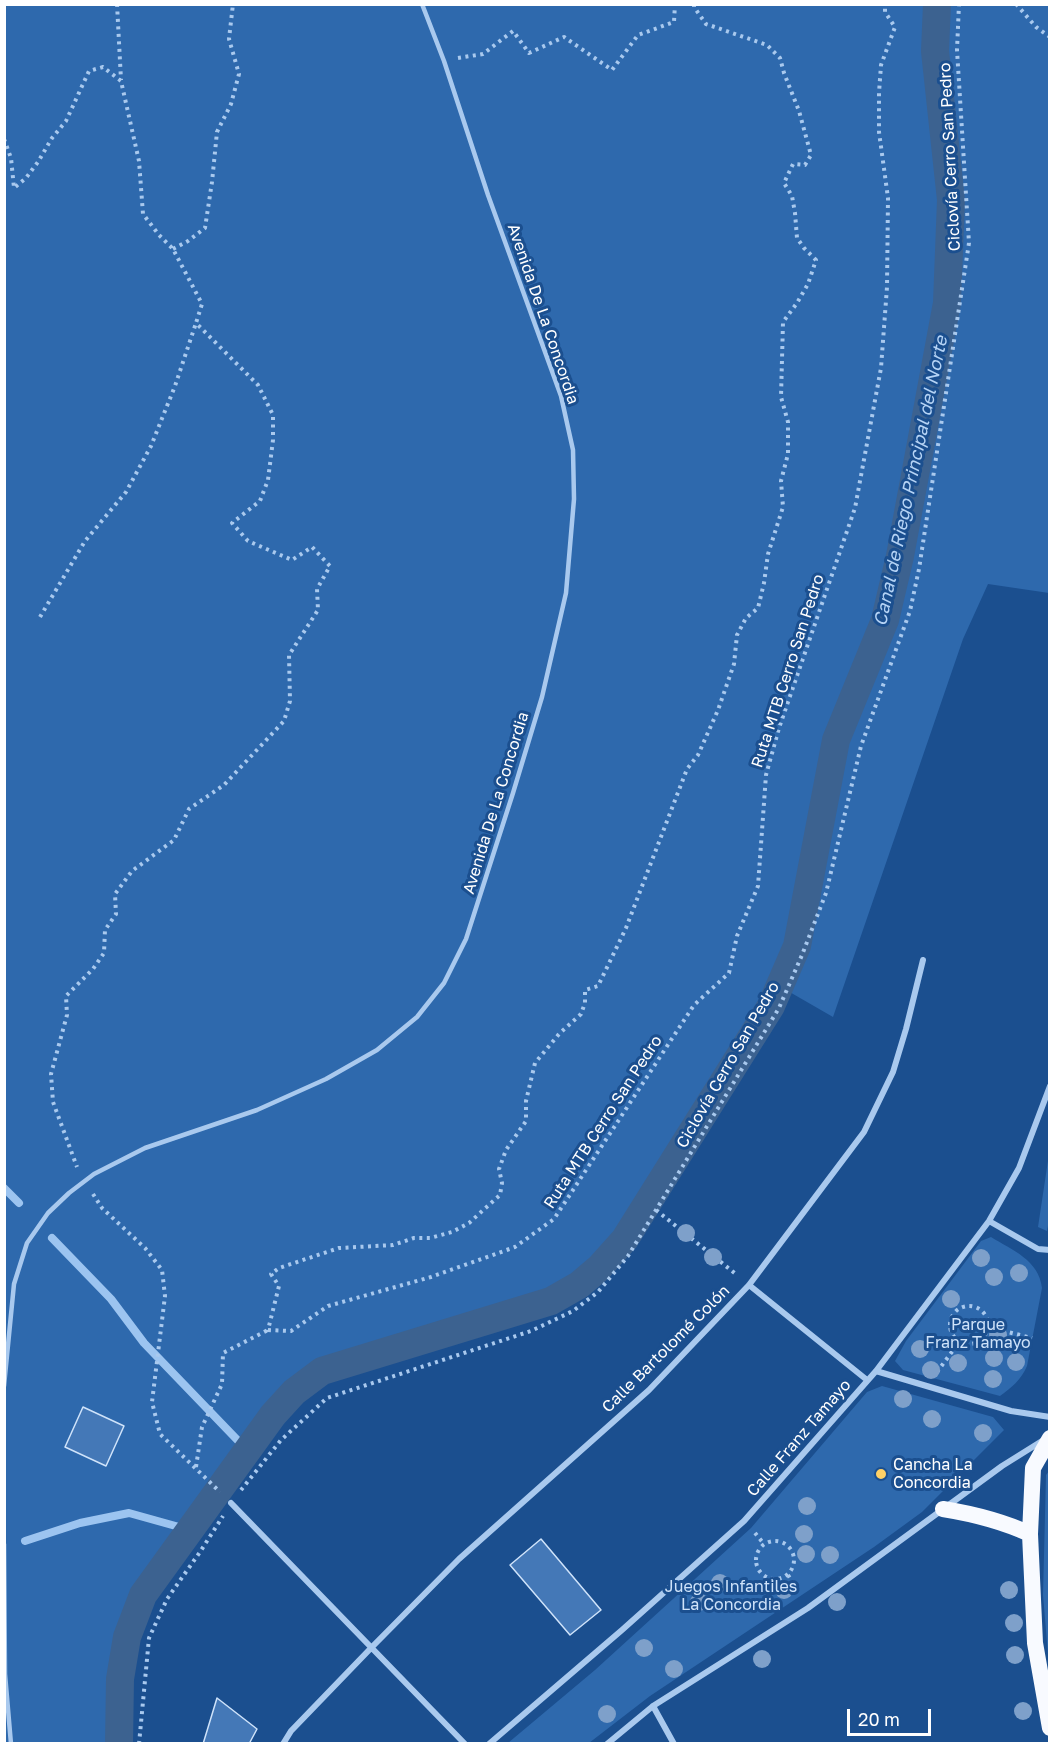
<!DOCTYPE html>
<html>
<head>
<meta charset="utf-8">
<style>
  body { margin:0 }
  #map { position:relative; width:1054px; height:1748px; overflow:hidden; background:#1b4f8f; font-family:"Golos Text",sans-serif }
  canvas { display:block }
  .frame { position:absolute; inset:0; border:6px solid #fff; pointer-events:none }
  .scale { position:absolute; left:847px; top:1709px; width:84px; height:27px; box-sizing:border-box; border:3px solid #fff; border-top:0; padding-left:8px; font-size:18px; line-height:21px; white-space:nowrap; color:#fff; -webkit-text-stroke:4px #1b4f8f; paint-order:stroke }
</style>
</head>
<body>
<div id="map">
<canvas width="1054" height="1748"></canvas>
<div class="frame"></div>
<div class="scale">20 m</div>
</div>
<script>
const ctx = document.querySelector('canvas').getContext('2d');
ctx.lineJoin = 'round';
function paint(path, color) { ctx.fillStyle = color; ctx.fill(path, 'evenodd'); }
function trace(path, color, width, dash) { ctx.strokeStyle = color; ctx.lineWidth = width; ctx.lineCap = dash ? 'butt' : 'round'; ctx.setLineDash(dash || []); ctx.stroke(path); }
function label(font, color, halo, rows, align = 'center') {
  ctx.font = font + ' "Golos Text",sans-serif'; ctx.lineWidth = 6; ctx.setLineDash([]); ctx.textBaseline = 'middle'; ctx.strokeStyle = halo; ctx.fillStyle = color; for (const [text, x, y, turn = 0] of rows) {
    ctx.save(); ctx.translate(x, y); ctx.rotate((+turn || 0) * Math.PI / 180); ctx.textAlign = isNaN(turn) ? turn : align; if (halo) ctx.strokeText(text, 0, 0); ctx.fillText(text, 0, 0); ctx.restore();
  }
}
const green = new Path2D(`
  M5,5H1049V593L988,584L963,639L833,1017L774,983L615,1238L579,1278L541,1296L508,1309L361,1350L324,1364L294,1380L218,1471L129,1594L115,1652L109,1743L5,1744Z
  M1049,1154L1050,1215L1047,1231L1038,1227Z
  M991,1237C1012,1250 1039,1260 1042,1288L1027,1366C1021,1380 1012,1387 1000,1396L903,1370L895,1361L906,1341L981,1241Z
  M882,1386L993,1417L1004,1430L922,1512L874,1547L650,1696L589,1743H508L595,1670L751,1528L867,1392Z
  M1049,1471H1050L1049,1666L1043,1595L1046,1475Z`);
const stream = new Path2D(`
  M4,1188L19,1203
  M52,1238L111,1299L144,1343L247,1450
  M25,1541L80,1523L129,1513L190,1530`);
const canal = new Path2D(`
  M119,1744L120,1679L127,1637L143,1595L273,1415L294,1392L322,1371L551,1301L579,1285L599,1268L625,1239L771,1006L797,946L836,740L885,620L900,556L947,303L951,200L935,51L937,4`);
const building = new Path2D(`
  M83,1407L124,1426L106,1466L65,1447Z
  M541,1539L601,1610L570,1635L510,1565Z
  M217,1698L257,1729L249,1744H203Z`);
const path = new Path2D(`
  M117,4L121,80
  M694,4V7L706,24L767,45L780,58L784,73L799,111L811,155L805,165L793,164L784,183L792,196L795,213L797,238L804,248L816,260L808,284L797,303L783,322L781,397L788,422V454L781,481L783,507L768,554L764,583L758,608L746,618L737,635L734,664L718,710L698,755L687,769L626,928L598,986L585,990V1003L581,1014L559,1034L535,1063L526,1101V1121L506,1150L499,1169L502,1183L500,1195L469,1223L452,1232L430,1238H414L393,1245L339,1248L279,1268L271,1274L279,1286L268,1330L291,1331L328,1306L431,1277L515,1247L554,1219L694,1005L729,973L737,936L758,886L766,775L779,728L855,508L881,368L887,287L888,198L879,132V93L881,65L895,27L885,12V4
  M1016,4L1036,27L1050,37
  M458,58L483,54L513,31L529,53L564,37L612,70L638,35L674,22L675,4
  M4,139L11,158L14,188L26,178L38,162L52,138L66,121L89,71L103,67L121,81L139,161L143,214L159,235L173,249L202,304L196,323L258,385L273,415V440L268,480L260,501L232,523L248,541L292,560L312,547L330,566L317,589L318,610L289,655L290,701L284,721L224,785L189,809L174,840L132,871L115,894L116,914L105,930L104,953L93,969L66,996L67,1015L51,1074L53,1102L77,1167
  M173,249L188,241L205,228L212,182L217,132L231,104L239,74L229,39L233,4
  M40,617L85,541L126,492L151,446L175,386L196,323
  M93,1194L102,1208L145,1248L162,1270L165,1296L152,1402L160,1434L220,1492
  M656,1210L737,1275
  M950 1325a19 19 0 1 1 38 0a19 19 0 1 1-38 0Z
  M988,1327L1032,1338
  M937,1372L960,1341
  M196,1467L202,1427L222,1384L223,1353L268,1330
  M241,1490L281,1440L327,1398L531,1331L573,1311L598,1292L628,1256L779,1008L802,955L826,893L861,746L910,611L919,569L969,243L957,50L959,4
  M755,1533L764,1544
  M756 1560a19 19 0 1 1 38 0a19 19 0 1 1-38 0Z
  M788,1575L798,1591
  M139,1744L149,1638L167,1599L200,1552L223,1516`);
const service = new Path2D(`
  M4,1386L14,1284L27,1243L48,1213L69,1193L94,1174L145,1148L257,1110L326,1079L377,1050L417,1017L444,983L466,939L513,793L542,697L566,593L574,499L573,450L561,396L488,195L444,61L422,4
  M4,1544L5,1674L11,1744`);
const minor = new Path2D(`
  M989,1221L1038,1249L1050,1250
  M749,1285L867,1380
  M876,1371L1011,1411L1050,1417
  M231,1503L465,1744
  M653,1706L674,1744
  M283,1744L291,1731L372,1647L459,1559L649,1390L749,1285L864,1132L893,1072L906,1029L923,960
  M489,1744L622,1630L744,1521L876,1371L989,1221L1019,1168L1050,1086
  M607,1744L653,1706L808,1608L1002,1466L1042,1441`);
const trunk = new Path2D(`
  M1050,1438L1033,1468L1030,1534L1035,1643L1050,1728
  M943,1509C974,1514 1002,1521 1030,1534`);
const trees = [
  [686,1233],
  [713,1257],
  [981,1258],
  [1019,1273],
  [994,1277],
  [951,1299],
  [998,1335],
  [920,1349],
  [994,1358],
  [1016,1362],
  [958,1363],
  [931,1370],
  [993,1379],
  [903,1399],
  [932,1419],
  [983,1433],
  [807,1506],
  [804,1534],
  [806,1554],
  [830,1555],
  [720,1583],
  [784,1590],
  [1009,1590],
  [699,1602],
  [837,1602],
  [1014,1623],
  [644,1648],
  [1015,1655],
  [762,1659],
  [674,1669],
  [1023,1711],
  [607,1714]
];
const markers = [
  [881,1474,6,"#ffd166"]
];
const streetNames = [
  ["Ciclovía Cerro San Pedro",950,157,-93],
  ["Avenida De La Concordia",543,314,71],
  ["Ruta MTB Cerro San Pedro",788,671,-72],
  ["Avenida De La Concordia",496,803,-73],
  ["Ciclovía Cerro San Pedro",728,1065,-60],
  ["Ruta MTB Cerro San Pedro",603,1122,-57],
  ["Calle Bartolomé Colón",666,1349,-45],
  ["Calle Franz Tamayo",799,1438,-49]
];
const parkNames = [
  ["Parque",978,1325],
  ["Franz Tamayo",978,1343],
  ["Juegos Infantiles",731,1587],
  ["La Concordia",731,1605]
];
const poiNames = [
  ["Cancha La",893,1465],
  ["Concordia",893,1483]
];
const waterNames = [
  ["Canal de Riego Principal del Norte",911,481,-78]
];
paint(green, '#2e69ad');
trace(stream, '#9cc4f0', 8);
trace(canal, '#3c6290', 28);
paint(building, '#4478b7');
trace(building, '#cfe3fa', 1.5);
trace(path, '#a9c9ee', 4, [3, 4.5]);
trace(service, '#a9c9ee', 4.5);
trace(minor, '#a9c9ee', 6);
trace(trunk, '#f8faff', 16);
ctx.fillStyle = '#7ea0ca';
for (const [x, y] of trees) { ctx.beginPath(); ctx.arc(x, y, 9, 0, 2 * Math.PI); ctx.fill(); }
for (const [x, y, r, color] of markers) { const dot = new Path2D(); dot.arc(x, y, r, 0, 2 * Math.PI); ctx.fillStyle = color; ctx.fill(dot); trace(dot, '#1b4f8f', 2); }
label('16px', '#fff', '#1b4f8f', streetNames);
label('16px', '#cfe3fa', '#1b4f8f', parkNames);
label('16px', '#fff', '#1b4f8f', poiNames, 'left');
label('italic 18px', '#b5d3f5', '#1b4f8f', waterNames);
</script>
</body>
</html>
